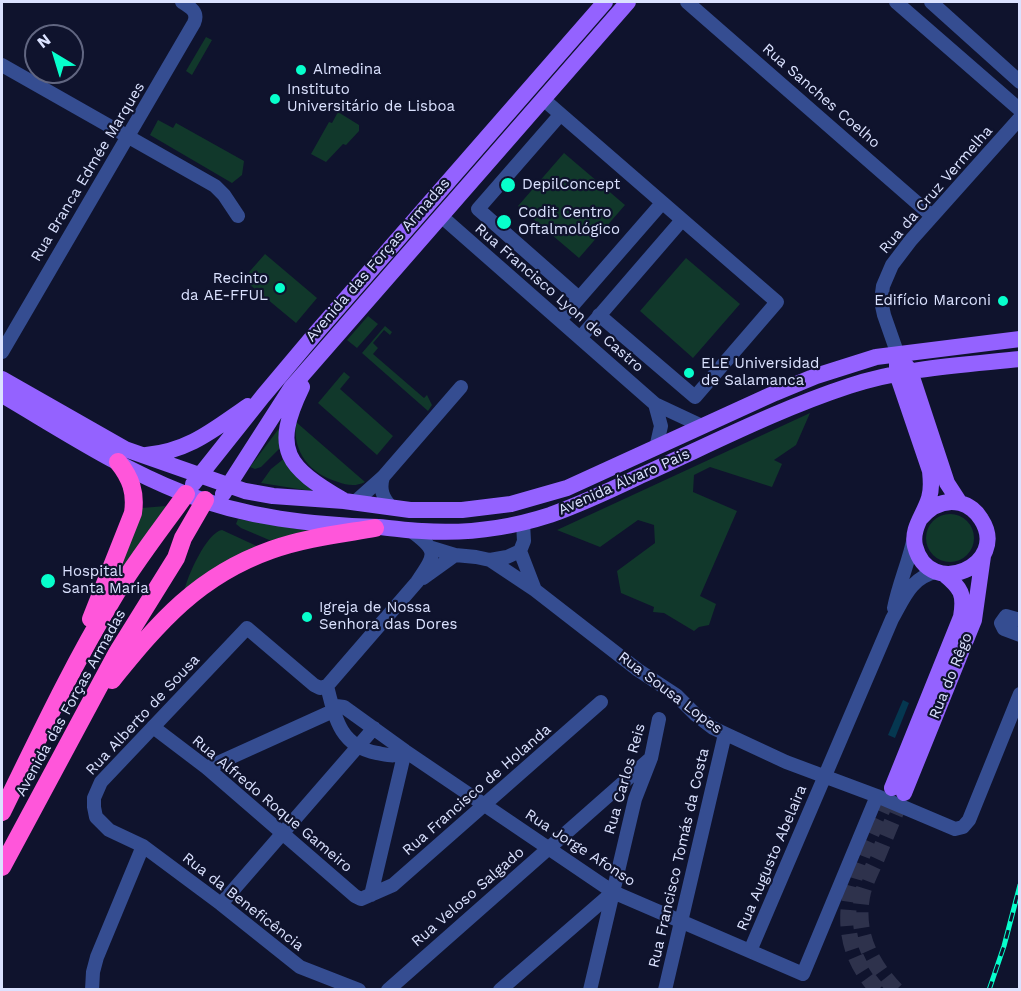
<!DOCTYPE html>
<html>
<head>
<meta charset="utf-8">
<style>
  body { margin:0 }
  #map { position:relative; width:1021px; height:991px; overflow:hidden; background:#0f132d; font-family:"Work Sans",sans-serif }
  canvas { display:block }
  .frame { position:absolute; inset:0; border:3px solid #dbe2ff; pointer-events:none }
  .north { position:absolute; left:24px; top:24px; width:60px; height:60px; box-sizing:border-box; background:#0f132d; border:2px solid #616681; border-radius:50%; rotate:322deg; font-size:16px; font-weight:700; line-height:24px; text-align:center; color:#dbe2ff }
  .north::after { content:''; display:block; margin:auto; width:21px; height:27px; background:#07ffcc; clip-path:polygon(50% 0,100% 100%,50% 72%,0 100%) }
</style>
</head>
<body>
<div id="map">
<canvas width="1021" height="991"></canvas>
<div class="frame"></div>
<div class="north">N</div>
</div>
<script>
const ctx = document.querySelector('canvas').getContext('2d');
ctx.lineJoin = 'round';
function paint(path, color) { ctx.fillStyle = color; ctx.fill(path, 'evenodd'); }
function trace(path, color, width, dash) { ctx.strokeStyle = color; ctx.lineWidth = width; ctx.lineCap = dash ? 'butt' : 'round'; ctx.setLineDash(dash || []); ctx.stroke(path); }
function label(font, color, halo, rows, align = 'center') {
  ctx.font = font + ' "Work Sans",sans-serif'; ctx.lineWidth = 4.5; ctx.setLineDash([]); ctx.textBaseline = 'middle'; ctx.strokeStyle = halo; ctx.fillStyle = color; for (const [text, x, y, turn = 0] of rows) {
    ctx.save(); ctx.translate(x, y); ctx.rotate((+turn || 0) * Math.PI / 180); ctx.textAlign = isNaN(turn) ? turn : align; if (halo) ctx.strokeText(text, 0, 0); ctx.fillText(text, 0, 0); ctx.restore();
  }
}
const green = new Path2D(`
  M206,37L212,40L192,75L186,71Z
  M338,112L359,125V131L346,145L343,144L326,162L311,154L329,122L332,123Z
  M158,120L173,128L176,123L244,161L242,175L232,183L150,135Z
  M564,153L625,205L579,258L518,206Z
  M265,254L317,298L296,323L243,279Z
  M686,258L740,304L693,358L640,311Z
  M368,316L378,324L357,348L347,340Z
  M385,326L392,332L390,335L384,330L373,343L378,348L373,354L424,398L427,395L432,405L428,411L362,353Z
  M344,372L350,377L340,389L393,436L377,455L318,403Z
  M810,413L796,445L774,460L782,464L772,487L710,467L694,475L693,492L737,511L700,596L716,604L709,625L699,627L694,631L664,613L653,612L654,607L621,593L617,571L655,543L654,525L638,520L600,547L557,530Z
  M296,422L365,482C355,487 347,485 338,482C310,474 292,452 296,422Z
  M280,427L282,446L261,467L255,469L250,467Z
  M286,457L312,489L311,491L261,483L271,469Z
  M166,506L122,572L117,570L142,508Z
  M926 538a24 24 0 1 1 48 0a24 24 0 1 1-48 0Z
  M238,519L309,531L274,542L241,528L236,524Z
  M222,530L261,548L184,593C186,578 207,532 222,530Z`);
const water = new Path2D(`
  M903,700L909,703L895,738L888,735Z`);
const majorTunnel = new Path2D(`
  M878,990C817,925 864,854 892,788
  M896,990C870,963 854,931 863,892C866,881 872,869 877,858C886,836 895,814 904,793`);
const minor = new Path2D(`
  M687,2L932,216
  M896,2L1020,110
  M931,2L1020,82
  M2,65L215,186L224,195L238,216
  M543,99L777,302L695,397L599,315
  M560,115L478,209L579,298
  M441,216L655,404L702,426
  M560,320L662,203
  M580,338L682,220
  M2,352L194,23C199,12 190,7 182,2
  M898,355L884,315L881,301L883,286L892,265L911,240L1020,118
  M655,404L661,426L656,448
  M383,477C379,490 383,499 392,508
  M355,502L383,477L461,387
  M523,523L524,541L520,551L535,590
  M432,548L455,555L476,557L490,560L535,590L638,670L676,695L696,715L713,728L786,762L877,796L955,829L963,827L969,820L1020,694
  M490,560L507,557L520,551
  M423,578L455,555
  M894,608C899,583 909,562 914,537
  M1020,620L1006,616L1001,623L1004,629L1020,635
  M327,686C335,718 340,746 377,753C388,755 396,758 405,751
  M153,727L207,768L355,896L361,899L393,885L601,702
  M207,768L333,711L336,706L344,707L405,751L613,892L803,974L877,796
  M371,895L405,751
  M221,904L374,728
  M750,951L892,619C904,598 911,577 937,572
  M92,990L93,972L97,957L143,846
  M359,990L300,967L221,904L143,846L109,830L96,817L94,807V798L101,782L247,628L314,685L320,688L327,686L417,582C436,554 439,551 410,530
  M388,990L651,758
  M500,990L613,892
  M590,990L635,799L651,758L659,719
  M665,990L725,734`);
const major = new Path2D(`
  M897,363V374L930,471C931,481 932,489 929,498C924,515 911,528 915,546C929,601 1011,565 981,519C977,512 969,505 960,503C943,499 930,507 920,519
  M904,363L910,371L947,483L960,503
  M2,379L125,449L245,491L273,496L344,501L410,510H462L511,504L567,488L775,393L816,376L876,357L1020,339
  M302,387C271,451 287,467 343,500
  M2,395C60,429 119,468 183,493C245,518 313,525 379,527C393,528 408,531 422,531C465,534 510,528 550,515C581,504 611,490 640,476C709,445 776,410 849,386C903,368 963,365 1020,359
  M146,455C189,451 213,430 248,406
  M193,484L263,396L316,333L605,2
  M223,494L291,388L628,2
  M892,788L961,617C965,594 961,588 944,574
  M904,793L974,620L983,556`);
const highway = new Path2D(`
  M91,619L133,513C136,493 131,478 118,462
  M112,680C159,622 198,576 271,550C304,538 340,534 375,528
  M2,812C37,741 71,668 112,600C134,563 161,529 186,494
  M2,867L117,653L176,558L183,538L205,500`);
const rail = new Path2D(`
  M989,990L1004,946L1020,885`);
const markers = [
  [301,70,6,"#07ffcc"],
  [275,99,6,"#07ffcc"],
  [508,185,8,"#07ffcc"],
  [504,222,8,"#07ffcc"],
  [280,288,6,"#07ffcc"],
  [1003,301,6,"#07ffcc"],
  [689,373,6,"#07ffcc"],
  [48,581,8,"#07ffcc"],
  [307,617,6,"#07ffcc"]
];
const poiNames = [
  ["Almedina",313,70],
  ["Instituto",287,90],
  ["Universitário de Lisboa",287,107],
  ["DepilConcept",522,185],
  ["Codit Centro",518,213],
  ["Oftalmológico",518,230],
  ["Recinto",268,279,"right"],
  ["da AE-FFUL",268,296,"right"],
  ["Edifício Marconi",991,301,"right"],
  ["ELE Universidad",701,364],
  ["de Salamanca",701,381],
  ["Hospital",62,572],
  ["Santa Maria",62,589],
  ["Igreja de Nossa",319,608],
  ["Senhora das Dores",319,625]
];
const streetNames = [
  ["Rua Sanches Coelho",821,96,41],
  ["Rua Branca Edmée Marques",88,172,-59],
  ["Rua da Cruz Vermelha",936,190,-49],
  ["Avenida das Forças Armadas",378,260,-49],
  ["Rua Francisco Lyon de Castro",559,298,41],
  ["Avenida Álvaro Pais",624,482,-24],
  ["Rua do Rêgo",951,676,-68],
  ["Rua Sousa Lopes",670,693,37],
  ["Avenida das Forças Armadas",71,703,-61],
  ["Rua Alberto de Sousa",143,715,-47],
  ["Rua Carlos Reis",625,779,-74],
  ["Rua Francisco de Holanda",477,790,-41],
  ["Rua Alfredo Roque Gameiro",272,804,40],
  ["Rua Jorge Afonso",580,848,33],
  ["Rua Francisco Tomás da Costa",679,858,-77],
  ["Rua Augusto Abelaira",772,858,-67],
  ["Rua Veloso Salgado",468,897,-41],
  ["Rua da Beneficência",243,902,38]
];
paint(green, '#11382b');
paint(water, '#053750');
trace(majorTunnel, '#2e324c', 16, [16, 8]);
trace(minor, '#354d91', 14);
trace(major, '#9462ff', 16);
trace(highway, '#ff56da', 18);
trace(rail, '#07ffcc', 5);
trace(rail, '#0f132d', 3, [9]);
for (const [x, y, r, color] of markers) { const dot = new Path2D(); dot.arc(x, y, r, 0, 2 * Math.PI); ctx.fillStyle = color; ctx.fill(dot); trace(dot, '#0f132d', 2); }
label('15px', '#dbe2ff', '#0f132d', poiNames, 'left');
label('15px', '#dbe2ff', '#0f132d', streetNames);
</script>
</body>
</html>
